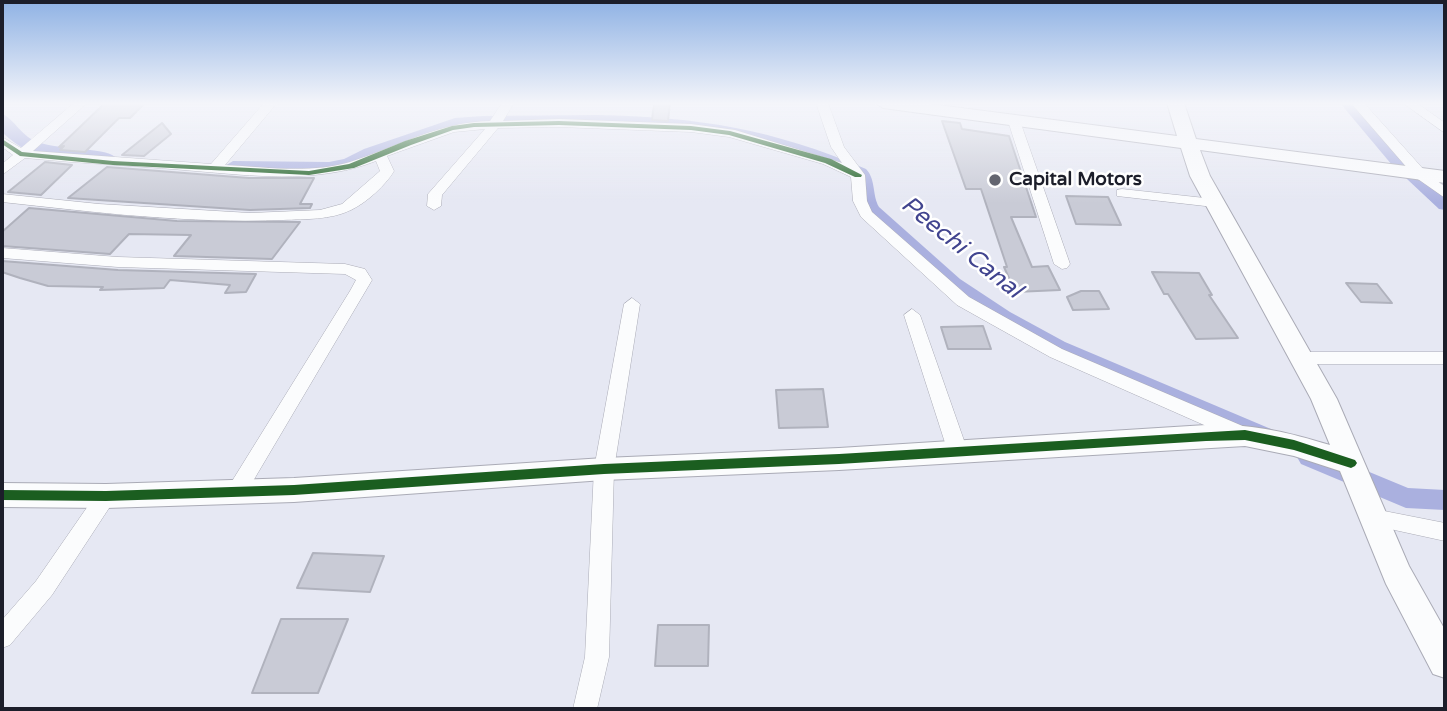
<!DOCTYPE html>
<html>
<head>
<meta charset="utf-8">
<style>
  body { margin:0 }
  #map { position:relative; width:1447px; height:711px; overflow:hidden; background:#e6e8f3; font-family:"Varela Round",sans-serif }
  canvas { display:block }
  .frame { position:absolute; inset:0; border:4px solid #1c1e2a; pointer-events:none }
</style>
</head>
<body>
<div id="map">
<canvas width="1447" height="711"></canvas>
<div class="frame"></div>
</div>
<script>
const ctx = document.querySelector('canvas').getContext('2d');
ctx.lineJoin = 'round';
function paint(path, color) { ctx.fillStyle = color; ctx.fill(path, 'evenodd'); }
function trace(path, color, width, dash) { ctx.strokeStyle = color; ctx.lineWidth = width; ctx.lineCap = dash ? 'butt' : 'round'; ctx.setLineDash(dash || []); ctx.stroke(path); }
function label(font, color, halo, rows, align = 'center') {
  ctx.font = font + ' "Varela Round",sans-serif'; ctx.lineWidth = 5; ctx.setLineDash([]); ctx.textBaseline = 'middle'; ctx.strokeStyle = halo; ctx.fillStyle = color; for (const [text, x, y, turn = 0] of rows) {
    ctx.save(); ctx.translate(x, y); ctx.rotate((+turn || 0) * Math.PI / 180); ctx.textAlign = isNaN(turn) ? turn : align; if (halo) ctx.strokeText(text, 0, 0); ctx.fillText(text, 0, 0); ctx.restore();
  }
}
const canal = new Path2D(`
  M1340,103H1355L1404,159L1445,196V210L1439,209L1392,165Z
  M2,114C11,116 21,135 35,141C54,150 105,147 115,157C103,168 43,156 27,150C18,146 11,140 4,134Z
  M597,115C698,117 773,129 866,169C876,179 872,195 879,207L960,279L1010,312L1065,342L1278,432L1282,438L1278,444L1270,447L1262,444C1139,391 1016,348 914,259C897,245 876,229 864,211C856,199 859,187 854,175C820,161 785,146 749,138C662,118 570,123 482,124L457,127L376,155L355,166L329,172L233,171L225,166L233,161L329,162L344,159L364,149L455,118L482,116Z
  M1309,447L1408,488L1445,490V510L1406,508L1301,464L1297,457L1301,450Z`);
const building = new Path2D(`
  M105,103H145L130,118H119L85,152L60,150L64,146L59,147Z
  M654,103H670L668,121L652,120Z
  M942,121L960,123L962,129L1009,136L1036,217H1011L1032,267L1048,266L1060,290L1015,292L1004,267H1007L981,189H966Z
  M162,123L171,134L144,156L122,155Z
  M45,162L72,165L41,195L8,192Z
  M107,167L249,178H314L300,204H312L310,208L250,210L68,198Z
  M1066,196L1108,197L1121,225L1076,224Z
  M29,208L177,221L300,222L272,259L174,256L191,235L129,234L110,254L2,246V232Z
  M2,261L118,270L256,274L246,292L225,293L230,285L170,280L164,288L100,290L103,287L48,286L20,278L2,272Z
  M1152,272L1199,273L1212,295H1209L1238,338L1196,339L1168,294H1164Z
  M1346,283L1377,284L1392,303L1361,302Z
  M1081,291H1099L1109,309L1073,310L1067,297Z
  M983,326L991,349H948L941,327Z
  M823,389L828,427L779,428L776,390Z
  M313,553L384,556L370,592L297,588Z
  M281,619H348L318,693H252Z
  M658,625H709L708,666H655Z`);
const street = new Path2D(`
  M74,103H87L33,151L211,164L264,103H277L225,165C265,167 310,174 350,162C397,147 439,122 490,121L502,103H514L503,121L559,119L691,124L735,130L842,163L831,147L816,103H828L844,147L865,175L867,201L872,212L969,297L1062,349L1252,430L1255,435L1252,440L1245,443L1238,440L1050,357L957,305L861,217L853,201L851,177L823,164L729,137L691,132L559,127L498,128L442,195L441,206L434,210L427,206L428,194L485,129L454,132L387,156L394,171C386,185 366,203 351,210C331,220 305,219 283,220C190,224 94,212 2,202V194L99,204L250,213L320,210L342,204L380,171L376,161C323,182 263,177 207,172C146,166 85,164 25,158L2,175V164L13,155L2,147V137L21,148Z
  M1351,103H1364L1425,171L1445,187V198L1415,177Z
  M1403,103H1417L1445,123V133Z
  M1014,117L1020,121L1070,264L1067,268L1062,269L1054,264L1008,121Z
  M1122,189L1214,199L1221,203L1214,207L1117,196V190Z
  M2,248L118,257L345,264L365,269L372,280L243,498L236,501L229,498L226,492L229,486L350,291L356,280L345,274L118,267L2,258Z
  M632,298L640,304L614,469L609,657L597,709H573L585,657L594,469L624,304Z
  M912,309L920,315L967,449L964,455L957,457L950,455L947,449L904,315Z
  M1303,352H1445V364H1303L1297,362L1294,358L1297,354Z
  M106,487L113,490L116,496L113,502L52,595L10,645L2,648V620L36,581L99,490Z
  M1374,509L1445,523V541L1367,524L1364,518L1367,512Z`);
const secondary = new Path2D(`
  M875,103H923L1177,136L1167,103H1184L1196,139L1445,171V183L1200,150L1210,176L1337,399L1409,566L1445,630V678L1433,674L1386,584L1340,471L1294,456L1245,446L839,470L604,480L294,502L106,508L2,507V483L106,484L294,478L604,458L839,448L1206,425C1254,424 1284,431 1330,445L1311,399L1190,176L1181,148L883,108Z`);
const cycleway = new Path2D(`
  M559,121L691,126L730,131L831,159L862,175L861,177H855L825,163L729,135L691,130L559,125L474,127L453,130L411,145L354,168L309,175L113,165L20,156L2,144V139L22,152L113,161L309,171L349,164L405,141L452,126L474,123Z
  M1245,430L1294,440L1355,460L1357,463L1355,466L1351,468L1294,450L1245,440L1206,441L839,464L604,474L294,495L106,501L2,500V490L106,491L294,485L604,464L839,454Z`);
const markers = [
  [995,180,7,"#636570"]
];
const farPoinames = [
  ["Capital Motors",1009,180]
];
const waterNames = [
  ["Peechi Canal",961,248,39]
];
paint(canal, '#aab0df');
paint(building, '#c9cbd6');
trace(building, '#b0b2bd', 2);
trace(street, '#aaabb6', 1);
trace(secondary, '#aaabb6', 2);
paint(street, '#fbfcfd');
paint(secondary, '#fbfcfd');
paint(cycleway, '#1b5e20');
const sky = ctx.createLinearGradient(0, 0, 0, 203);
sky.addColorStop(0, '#8fb2e4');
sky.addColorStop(0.51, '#f4f5fa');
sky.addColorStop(1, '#f4f5fa00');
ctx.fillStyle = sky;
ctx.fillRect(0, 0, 1447, 203);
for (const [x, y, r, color] of markers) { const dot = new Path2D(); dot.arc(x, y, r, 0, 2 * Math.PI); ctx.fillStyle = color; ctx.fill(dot); trace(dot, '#fff', 2.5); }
label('bold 19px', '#1c1e2a', '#fff', farPoinames, 'left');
label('italic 24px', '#41448f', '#fff', waterNames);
</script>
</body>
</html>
